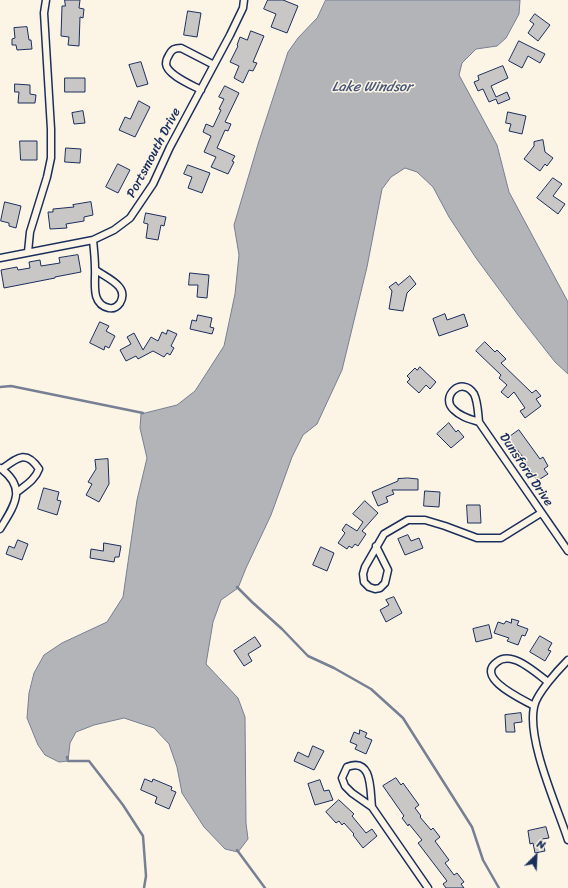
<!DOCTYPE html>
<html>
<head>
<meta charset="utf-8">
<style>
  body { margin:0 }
  #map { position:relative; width:568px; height:888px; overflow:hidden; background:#fcf5e5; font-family:Sriracha,sans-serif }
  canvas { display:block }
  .north { position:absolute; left:516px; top:836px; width:40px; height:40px; -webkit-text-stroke:3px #fcf5e5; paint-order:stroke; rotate:24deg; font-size:11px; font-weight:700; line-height:16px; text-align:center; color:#1b2f5e }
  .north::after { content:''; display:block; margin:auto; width:14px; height:18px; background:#1b2f5e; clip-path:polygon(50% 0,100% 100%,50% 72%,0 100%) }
</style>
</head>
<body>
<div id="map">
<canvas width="568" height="888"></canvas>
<div class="north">N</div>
</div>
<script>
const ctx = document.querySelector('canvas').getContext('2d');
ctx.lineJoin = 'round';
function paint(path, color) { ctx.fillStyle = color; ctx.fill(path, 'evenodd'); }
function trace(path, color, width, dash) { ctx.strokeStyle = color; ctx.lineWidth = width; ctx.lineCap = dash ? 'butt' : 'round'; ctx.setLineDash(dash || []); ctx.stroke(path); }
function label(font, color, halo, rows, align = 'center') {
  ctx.font = font + ' Sriracha,sans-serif'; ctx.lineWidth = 3; ctx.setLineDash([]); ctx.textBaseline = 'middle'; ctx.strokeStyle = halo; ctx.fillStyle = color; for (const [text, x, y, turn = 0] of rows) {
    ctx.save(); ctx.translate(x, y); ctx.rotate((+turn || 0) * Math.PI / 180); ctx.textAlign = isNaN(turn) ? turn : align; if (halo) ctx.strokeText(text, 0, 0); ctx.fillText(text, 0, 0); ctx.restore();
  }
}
const water = new Path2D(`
  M326,0H520L519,14L506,38L497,46L476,49L462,63L459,75L497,145L509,192L568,302V374L555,362L518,315L476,258L449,217L433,187L417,172L405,168L391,177L382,189L367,267L342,370L317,424L303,435L292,457L271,515L246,568L238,588L221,600L213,622L206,664L238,698L245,717L246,823L248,839L238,852L225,849L204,827L182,793L177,767L169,744L154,728L124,718L94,725L76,732L70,743L68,761L59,762L45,755L38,745L27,718L29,693L34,673L44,655L62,643L107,622L123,597L137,500L147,458L140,428L141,414L177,405L195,391L224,346L235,294L239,255L234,225L259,141L288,52L298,38L317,18Z`);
const stream = new Path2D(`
  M0,387L11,386L143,413
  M237,587L252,602L282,629L308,656L334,668L371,689L403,718L472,827L483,860L499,888
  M67,757L68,761H89L123,805L143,836L146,876L144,888
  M237,850L265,888`);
const building = new Path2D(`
  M65,0H80L79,8L84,9L83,18L80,17L79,46L68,45L69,37L61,36L62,6H65Z
  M268,0H283L298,6L287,33L271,27L276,14L264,9Z
  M188,11L201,13L197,37L184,35Z
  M535,14L550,25L538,41L528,33L534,24L530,21Z
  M27,27L29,40H31L32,49L17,50L16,45H12V39L15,38L14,28Z
  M251,31L264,36L253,62L257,63L253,71L249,70L243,83L234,78L239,66L230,62L238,46L237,45L240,37L247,40Z
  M519,41L545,54L540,63L528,56L522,68L509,61Z
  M141,62L148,84L137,87L129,65Z
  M503,66L508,78L491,86L496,97L507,92L510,99L498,104L496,99L489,102L483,89L478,91L474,82L479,80L478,76Z
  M65,78H85V92H65Z
  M15,84L30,85V94L36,95L35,103H18L19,92H15Z
  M225,86L239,93L225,122L231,124L228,131L225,130L217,148L235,156L232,161L234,162L228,174L211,167L216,157L204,152L211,136L203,132L206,124L213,127L221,110L219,109L224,99L219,97Z
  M139,101L150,107L135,137L119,130L125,117L130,119Z
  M83,111L85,123L74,124L72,113Z
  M508,112L526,116L522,134L509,131L511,124L506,123Z
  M543,140L545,152L553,158L547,166L545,164L540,171L524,159L534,146V142Z
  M20,141H37V160H21Z
  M66,148L81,149L80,163L65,162Z
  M118,164L130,170L118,193L106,187Z
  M188,165L210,173L202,193L188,188L192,177L184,174Z
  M553,178L562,184L553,196L565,204L558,214L537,198Z
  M5,202L21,206L16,228L9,226V223L1,221Z
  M91,202L93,215L84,217V221L66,224L67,228L50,229L48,212H53V209L74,207L73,205Z
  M146,213L166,217L164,226L161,225L158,240L146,238L148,224L144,223Z
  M78,255L81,272L55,277V278L4,288L1,270L17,267L18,270L30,268L29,262L40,260L41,266L60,263L59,258Z
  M190,273L209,275L207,298L197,297L198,285H189Z
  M410,276L416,284L407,293L403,311L389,309L392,291L389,287L396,282L398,285Z
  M445,314L447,320L464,314L468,326L439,336L433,319Z
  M198,315L212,318L210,327L214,328L212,334L190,329L192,320L196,321Z
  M100,322L109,326L106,331L115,336L109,348L105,346L104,350L90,343Z
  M168,330L177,334L171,346L174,348L170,355L167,353L164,357L153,351L138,359L136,356L126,361L120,350L131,344L127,337L134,333L143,350L151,337L158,341L162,332L166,334Z
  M485,342L495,352L497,350L506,359L501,363L532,393L536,390L541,396L536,399L541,406L525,418L520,411L525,408L514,392L508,398L501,392L507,385L499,378L501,375L476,351Z
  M420,367L436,382L430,389L426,385L419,393L407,382L410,379L407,376L415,368L417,370Z
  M449,423L456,432L458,430L464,437L451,448L437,434Z
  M519,430L540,459L543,457L548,466L544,469L548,474L537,481L525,461H526L508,438Z
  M108,459L109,484L99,502L86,495L92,484L88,482L96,469L95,460Z
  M408,478L418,479V490H392L394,494L386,497L388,502L378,506L372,492L398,481V479Z
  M44,488L59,492L57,500L61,501L57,515L38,509Z
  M425,491L440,492L439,507L424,506Z
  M365,501L378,513L362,531L366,534L358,546L355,544L352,548L349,546L347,549L338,543L345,533L342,530L346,524L357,531L363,522L353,514Z
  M467,505H480L481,523H468Z
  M408,535L411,541L419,538L423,548L405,555L398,539Z
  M18,540L28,544L22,560L6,554L9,546L14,548Z
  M104,543L121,546L119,557H115L114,562L90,558L91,549L103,551Z
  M321,547L334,553L327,571L313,565Z
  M394,597L402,613L386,622L380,610L389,605L386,600Z
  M512,619L519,621L517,625L528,629L525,636L522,635L518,645L507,641L509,638L494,633L498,622L504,624L506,621L511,623Z
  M489,625L492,638L476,642L473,629Z
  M540,636L552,643L548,650L551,651L545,661L530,652Z
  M255,637L261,646L248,654L252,661L244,666L234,651Z
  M521,713L522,722L514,723L515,732H506L505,715Z
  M360,730L367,733L365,737L372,740L366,754L355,749L357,745L350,742L354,732L359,734Z
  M313,746L324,751L314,770L294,761L298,752L308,757Z
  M396,778L401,785L403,783L419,805L415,808L421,816L420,817L431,830L433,828L440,837L435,841L449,860L445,863L454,875L457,873L464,882L461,884L464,888H446L443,884L447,881L418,843L422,840L409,824L408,826L402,818L404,816L383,786Z
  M145,779L152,782L153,779L172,787L171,790L176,792L169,809L155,803L157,797L141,790Z
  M320,780L324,791L329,790L333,800L315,805L308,784Z
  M339,800L354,814L352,816L366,833L372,829L377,836L363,848L353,835L354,834L344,823L342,825L339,821L336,823L326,812Z
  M546,827L549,838L542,839L545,851L535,853L533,843L530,844L528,831Z`);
const minor = new Path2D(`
  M201,90C192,85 167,75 166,64C166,61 167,58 169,55C172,49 175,48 181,48L214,65
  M93,240C94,250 95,259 95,268C96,282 90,304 109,308C113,309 117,307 120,303C130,286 106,278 96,270
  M28,252L30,232L47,177L51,158V129L44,13L46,0
  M0,258L93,240L114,230L130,218L153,184L170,147L230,35L243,8L244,0
  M479,422C470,419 461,417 454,410C439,397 462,375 474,394C478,402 478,413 479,422L568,551
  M0,468C28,488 14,506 0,529
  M2,469C17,458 26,449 39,469C35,480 26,485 17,492
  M376,546L388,570L385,583L380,588L375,589L369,587L364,582L363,574L365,567L384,534L408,520H425L445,526L477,538H501L541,513
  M568,660C559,669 536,694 534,707C527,741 557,806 568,840
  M534,706C524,700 474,678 497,662C502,658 509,658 515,660C525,663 539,675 548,682
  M372,807C370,791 373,757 347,767L342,778L345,786L352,793L372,807L428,888`);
const streetNames = [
  ["Portsmouth Drive",154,153,-62],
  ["Dunsford Drive",526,470,56]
];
const waterNames = [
  ["Lake Windsor",372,87]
];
paint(water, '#b2b4b8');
trace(water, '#767f94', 1);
trace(stream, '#767f94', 2.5);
paint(building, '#c8c7c6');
trace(building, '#1b2f5e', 1);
trace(minor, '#1b2f5e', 9);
trace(minor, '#fcf5e5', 6);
label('13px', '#1b2f5e', '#fcf5e5', streetNames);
label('italic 14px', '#485779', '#fcf5e5', waterNames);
</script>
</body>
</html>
